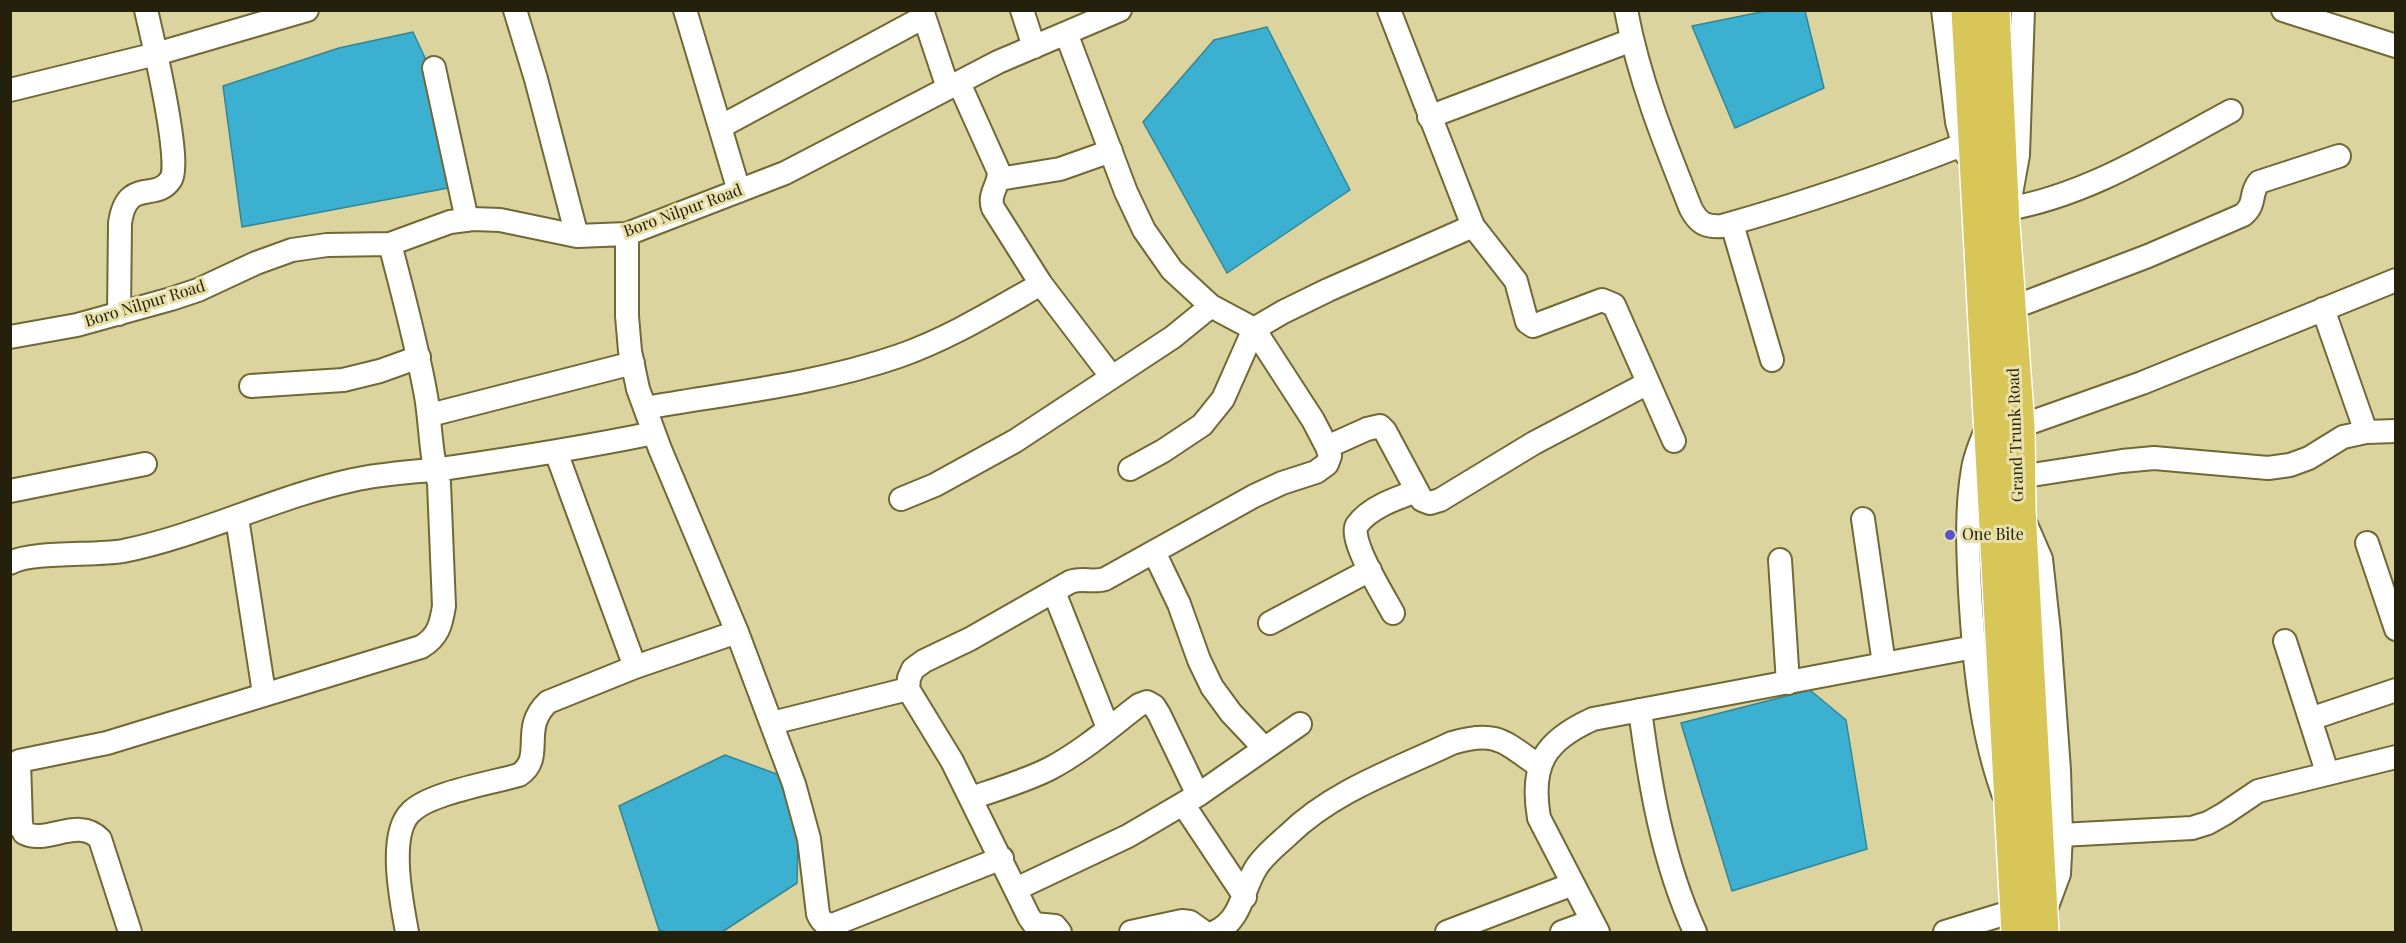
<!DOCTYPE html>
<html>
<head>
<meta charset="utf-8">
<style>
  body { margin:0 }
  #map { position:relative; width:2406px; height:943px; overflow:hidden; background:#dcd49e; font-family:"Playfair Display",serif }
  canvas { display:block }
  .frame { position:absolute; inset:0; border:12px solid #24200b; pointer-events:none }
</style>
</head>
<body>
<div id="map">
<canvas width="2406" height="943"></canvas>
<div class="frame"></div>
</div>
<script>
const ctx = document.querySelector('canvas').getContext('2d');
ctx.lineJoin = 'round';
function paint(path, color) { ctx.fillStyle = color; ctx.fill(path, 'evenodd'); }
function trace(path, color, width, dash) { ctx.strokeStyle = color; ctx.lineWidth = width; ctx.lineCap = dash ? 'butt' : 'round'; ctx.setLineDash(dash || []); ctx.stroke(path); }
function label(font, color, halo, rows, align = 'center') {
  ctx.font = font + ' "Playfair Display",serif'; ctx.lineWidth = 6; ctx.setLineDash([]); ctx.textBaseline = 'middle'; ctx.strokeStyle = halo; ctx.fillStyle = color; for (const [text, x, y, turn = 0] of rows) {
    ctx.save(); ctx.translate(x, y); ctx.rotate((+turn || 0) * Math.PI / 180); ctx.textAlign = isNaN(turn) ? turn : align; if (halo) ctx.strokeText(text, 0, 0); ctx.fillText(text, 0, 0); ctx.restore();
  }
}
const water = new Path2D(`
  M1766,11H1805L1824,88L1735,128L1692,26Z
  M1267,27L1350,190L1227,273L1143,122L1214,40Z
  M413,32L432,73L448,188L242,227L223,86L339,48Z
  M1810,690L1846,720L1867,849L1732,891L1681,723Z
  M725,755L782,776L798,838L797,883L722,932H667L659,930L619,806Z`);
const minor = new Path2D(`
  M515,10L536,79L577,236
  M685,10L739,191
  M922,10L948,88
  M1022,10L1034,47
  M1626,10C1639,80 1665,144 1691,209C1699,224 1706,227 1722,226C1804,203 1883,176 1962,145
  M1943,10L1957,122L1966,154
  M2283,10L2396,46
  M434,68L467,220
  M959,83L999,172C999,186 988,194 993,208L1041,284L1111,376
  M10,90L156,54L307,10
  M1429,117L1632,40
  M720,127L924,17
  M999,179L1060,169L1111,151
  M2011,194L2018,155L2023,10
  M2007,209C2088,195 2160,149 2231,111
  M1732,224L1772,360
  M1473,226L1516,281L1527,322L1533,326L1602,300L1614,305L1674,441
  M627,234V316L630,351L638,389L660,449L737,632L794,784L809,839L818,914C822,923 825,925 835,924L1002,858
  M2009,309L2148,256L2243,215C2257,203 2249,194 2259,182L2339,156
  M2323,309L2366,432
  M119,314L120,223C127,176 156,203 171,179C182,161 152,36 146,10
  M10,337L77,325L171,299L198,290L256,263L292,250L327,245L390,244L450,222L473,219L500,220L577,236L627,234L785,173L998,62L1120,10
  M251,386L343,380L380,371L419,357
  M645,408C730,393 818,384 899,356C950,338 995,310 1041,284
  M430,415L633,363
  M2018,427L2142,383L2396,280
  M1986,430C1981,442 1975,456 1973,469C1966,509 1968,551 1970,591C1974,659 1980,729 2003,793
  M1327,447L1367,429L1380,426L1385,431L1422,500L1430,503L1440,500L1534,443L1648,383
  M556,452L635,667
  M1130,469L1163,451L1202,425L1223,399L1254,329L1283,312L1328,290L1473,226L1389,10
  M2019,477L2122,461L2154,458L2268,468L2290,465L2309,458L2343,437L2366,432L2396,431
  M10,491L145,464
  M901,499L935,485L1015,441L1173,337L1211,306
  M237,518L264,693
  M1863,519L1884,664
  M2024,520L2041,559L2049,632L2059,770L2061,835L2059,874L2046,909
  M2367,543L2396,629
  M1154,552L1179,604L1199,660L1212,687L1231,713L1264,748
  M1780,560L1788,683
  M10,563C31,551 95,556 123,551C202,535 275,497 353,480C384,473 417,472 448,468C517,458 586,447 654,433
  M1054,592L1108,728
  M1393,613C1385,598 1348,539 1357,525C1370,507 1397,498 1417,491
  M1270,623L1370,570
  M2285,641L2327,772
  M908,689L952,761L1029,917L1034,924L1055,926L1060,932
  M1640,710C1650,786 1663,862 1695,932
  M2310,719L2396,690
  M772,723L908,689L909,678L913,669L924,661L970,639L1070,582C1082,577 1093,583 1105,579L1254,496L1282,483L1316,472L1327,464L1330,456L1327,447L1313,420L1254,329L1211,306L1172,270L1144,230L1126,192L1066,33
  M971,798C998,789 1025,781 1049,769C1082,752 1110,727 1139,705L1147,702L1154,706L1159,714L1198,795
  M1183,804L1245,897
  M10,824H21L19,761L107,743L421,647C438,637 441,625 444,606L439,483C430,455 431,425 426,396C417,345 403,294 390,244
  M21,824L24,833C47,845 78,816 100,839L130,932
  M2061,835L2192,828L2208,823L2224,814L2258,791L2396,757
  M1016,889L1128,836L1198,795L1300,724
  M407,932C402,904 387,834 411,812C430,793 491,783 519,775C546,757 519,729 548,702L635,667L737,632
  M1131,932L1182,921L1190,922L1204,932
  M1215,932C1242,920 1242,890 1256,868C1263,856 1277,845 1288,835C1333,791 1395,770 1452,743C1496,730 1503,741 1539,766
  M1447,932L1573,884
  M1562,932L1592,921
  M1598,932L1539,818C1530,765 1544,741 1593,719L1974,647
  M1945,932L2017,910`);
const highway = new Path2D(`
  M1968,10L2018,932
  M1993,10L2003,224L2018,427L2019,511L2042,932`);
const markers = [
  [1950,535,6,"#5a55cd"]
];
const streetNames = [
  ["Boro Nilpur Road",683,211,-20],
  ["Boro Nilpur Road",145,304,-17],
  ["Grand Trunk Road",2016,435,-92]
];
const poiNames = [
  ["One Bite",1962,535]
];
paint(water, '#3bb0d0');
trace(water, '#348595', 1.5);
trace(minor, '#706835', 26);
trace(highway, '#fff', 36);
trace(minor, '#fff', 22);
trace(highway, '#d8c659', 33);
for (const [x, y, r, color] of markers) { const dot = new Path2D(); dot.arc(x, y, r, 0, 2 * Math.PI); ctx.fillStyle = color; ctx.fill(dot); trace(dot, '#e9e1aa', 2); }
label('16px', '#24200b', '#e9e1aa', streetNames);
label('16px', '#24200b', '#e9e1aa', poiNames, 'left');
</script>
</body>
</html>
